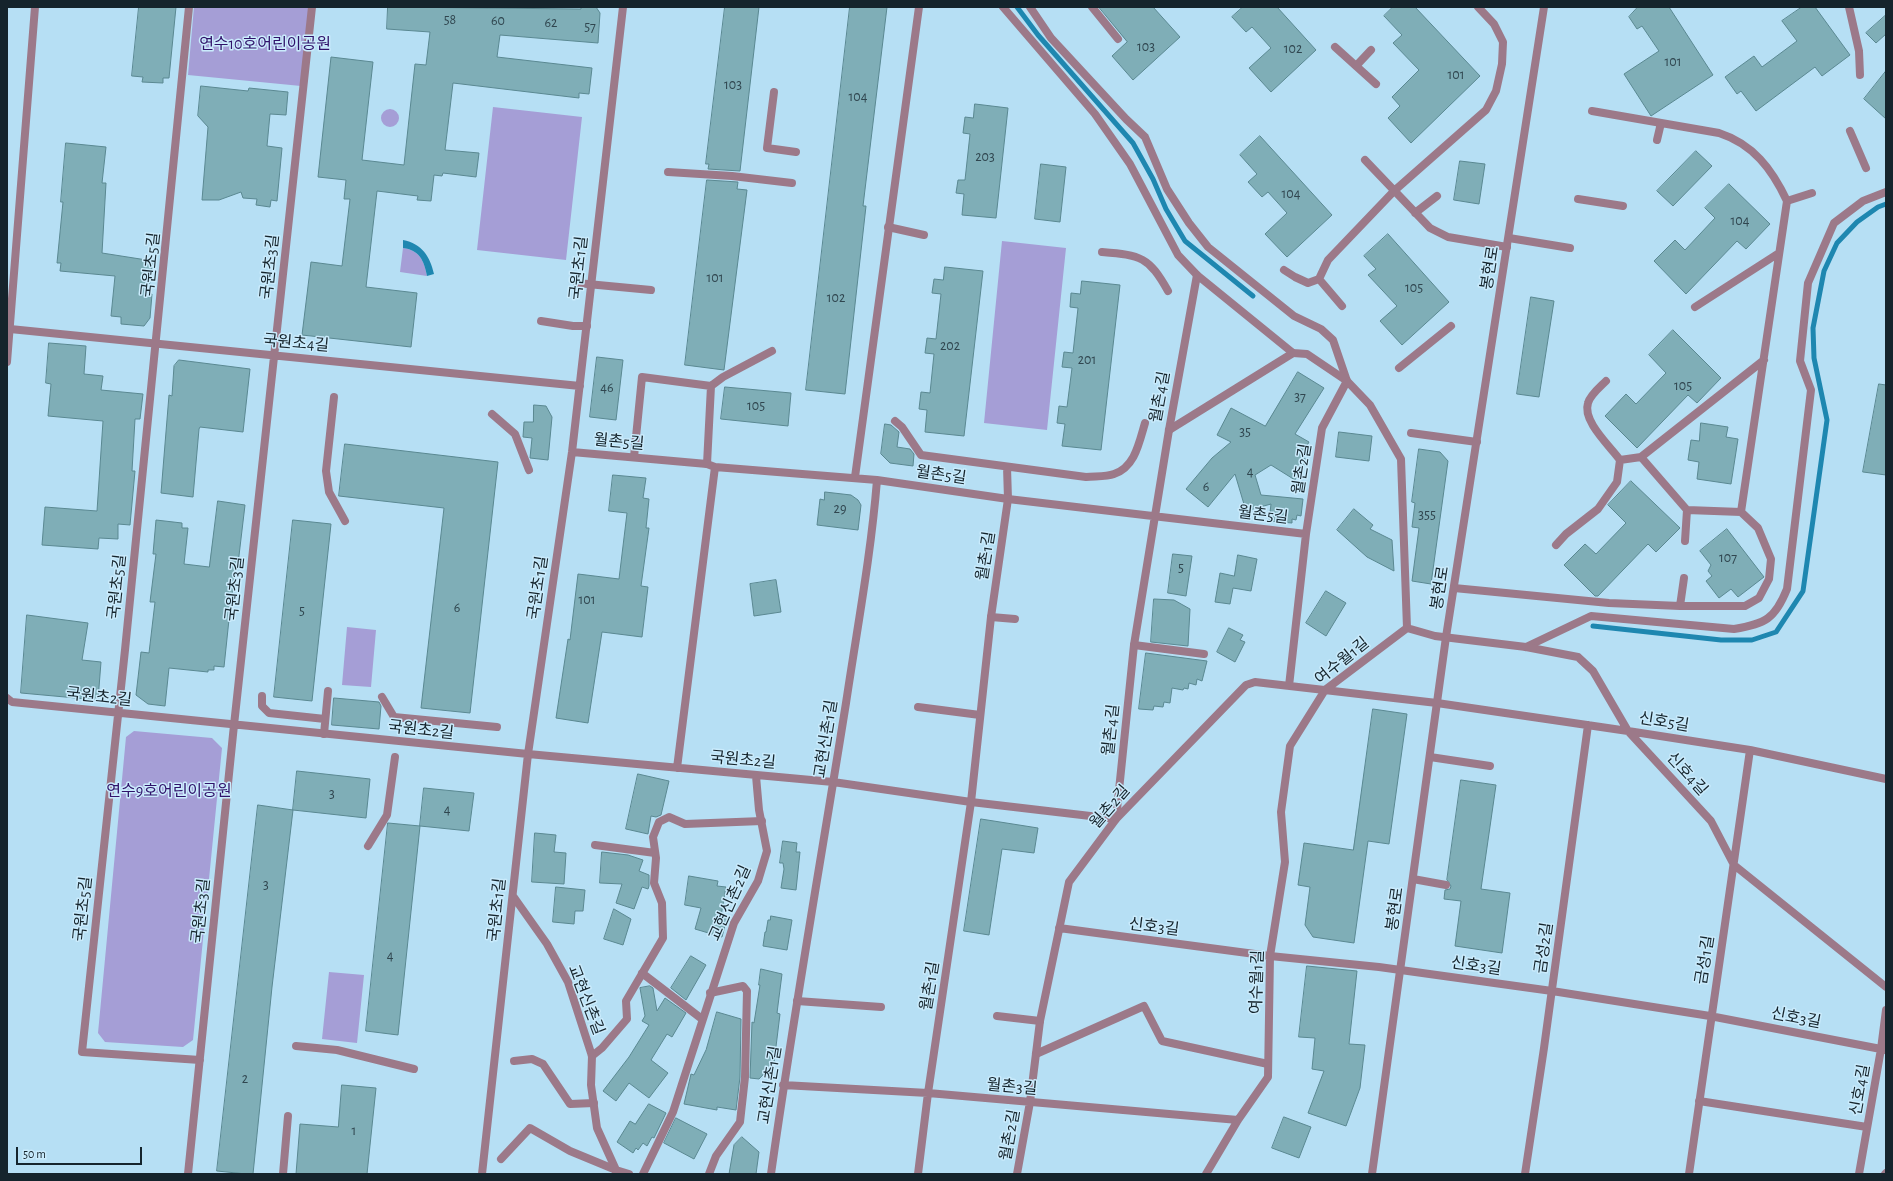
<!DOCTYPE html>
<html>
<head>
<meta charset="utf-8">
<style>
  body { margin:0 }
  #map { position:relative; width:1893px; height:1181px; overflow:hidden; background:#b6dff4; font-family:"Alegreya Sans",sans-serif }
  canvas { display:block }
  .frame { position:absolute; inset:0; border:8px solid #15242c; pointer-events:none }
  .scale { position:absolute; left:16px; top:1147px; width:126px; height:18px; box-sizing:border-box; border:2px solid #15242c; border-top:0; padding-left:5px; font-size:12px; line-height:14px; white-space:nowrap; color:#15242c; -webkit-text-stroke:3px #caebfc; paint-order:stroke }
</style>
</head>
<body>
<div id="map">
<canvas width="1893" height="1181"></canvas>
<div class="frame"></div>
<div class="scale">50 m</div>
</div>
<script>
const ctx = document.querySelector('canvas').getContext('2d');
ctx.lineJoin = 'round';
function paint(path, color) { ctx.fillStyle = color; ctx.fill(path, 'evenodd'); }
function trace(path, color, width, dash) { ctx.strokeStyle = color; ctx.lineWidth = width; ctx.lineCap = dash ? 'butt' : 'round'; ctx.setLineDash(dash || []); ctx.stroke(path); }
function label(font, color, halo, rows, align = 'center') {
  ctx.font = font + ' "Alegreya Sans","Noto Sans KR",sans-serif'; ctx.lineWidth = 3; ctx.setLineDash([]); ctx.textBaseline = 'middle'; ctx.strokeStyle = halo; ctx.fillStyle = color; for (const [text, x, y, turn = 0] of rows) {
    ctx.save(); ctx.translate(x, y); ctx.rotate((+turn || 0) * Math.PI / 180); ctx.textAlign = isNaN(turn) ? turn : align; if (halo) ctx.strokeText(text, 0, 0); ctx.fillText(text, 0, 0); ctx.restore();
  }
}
const green = new Path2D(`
  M194,7H309L301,86L188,75Z
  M493,107L582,117L566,260L477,250Z
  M381 118a9 9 0 1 1 18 0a9 9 0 1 1-18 0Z
  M1002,241L1066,248L1047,430L984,423Z
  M403,248C419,250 424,260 427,276L400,272Z
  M347,627L376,630L371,687L342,685Z
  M134,731L212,738L222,748L193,1040L183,1047L105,1042L98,1033L126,737Z
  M329,972L364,975L357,1043L322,1039Z`);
const water = new Path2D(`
  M403,240C422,244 430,256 434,274L427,276C424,260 419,250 403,248Z`);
const stream = new Path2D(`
  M1017,7L1038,35L1133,143L1153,179L1166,209L1185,241L1253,296
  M1593,626L1721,640H1752L1776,632L1803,591L1827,420L1814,358L1813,328L1824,271L1837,243L1857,222L1878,207L1886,204`);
const building = new Path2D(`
  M139,7H176L169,78H163V83L142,82L143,77L132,76Z
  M388,7L581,9V7H596L600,13L598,43L500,35L497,57L592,68L589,94L579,93V98L453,83L445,150L479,153L476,177L443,173L442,176L434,175L431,201L417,200L418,196L377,191L366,287L417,293L411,347L302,335L311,262L342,266L350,199H344L346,180L318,177L331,57L373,62L362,160L404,165L415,64L426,65L430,32L387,29Z
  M725,7H759L740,171L708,169L709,164H706Z
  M850,7H887L863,206H866L845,394L806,390Z
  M1099,7H1153L1180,37L1133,80L1112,56L1127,42Z
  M1243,7H1277L1316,50L1271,92L1249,68L1271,48L1252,27L1246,32L1232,17Z
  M1393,7H1415L1480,76L1411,143L1388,118L1400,106L1392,97L1419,70L1393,43L1402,35L1384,16Z
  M1638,7H1669L1713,75L1651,116L1624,74L1659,51L1642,26L1637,29L1629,17Z
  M1802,7H1815L1850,55L1822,76L1815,67L1756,111L1741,91L1737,94L1725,77L1754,56L1762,67L1797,41L1782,21Z
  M1886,15V34L1876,43L1866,33Z
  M1886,71V119L1864,99Z
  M201,86L248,91L249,88L288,92L286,115L270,114L267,146L282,148L277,201L271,200L270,207L256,205L257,199L243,198L241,192L219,200H202L208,127L198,116Z
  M975,104L1008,108L996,218L962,215L964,194L956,193L958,180H965L970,134L963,133L965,117L973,118Z
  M1260,136L1332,215L1287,257L1265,234L1287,213L1268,192L1262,197L1248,182L1257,174L1240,155Z
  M66,143L106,147L102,183H106L102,253L153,261L148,294H152L150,318L144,326L121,324V317L111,316L115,276L60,271L61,263H57L63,202H61Z
  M1696,151L1712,166L1673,206L1657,191Z
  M1460,161L1485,164L1479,204L1454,200Z
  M1041,164L1066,167L1060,222L1035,219Z
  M707,180L738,182L737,189L747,190L724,370L685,365Z
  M1729,184L1770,224L1746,249L1737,241L1686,294L1654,261L1675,240L1685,250L1715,218L1705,208Z
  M1388,234L1449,302L1402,345L1380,321L1397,306L1368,275L1376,269L1364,256Z
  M945,267L983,271L964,436L925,432L927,410L919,409L921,392L930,393L934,354L925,353L927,338L936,339L941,294L932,293L934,279L943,280Z
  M1082,281L1120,285L1101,450L1062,446L1065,424L1057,423L1059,406L1067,407L1072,368L1062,367L1064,352L1073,353L1078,308L1070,307L1071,293L1080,294Z
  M1531,297L1554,301L1539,397L1517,394Z
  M1673,330L1721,378L1697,403L1688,395L1637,448L1605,416L1626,394L1636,404L1666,373L1649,355Z
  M49,343L86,346L84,374L103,376L101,390L143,394L140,419H135L132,471H135L130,525L118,524V539L99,538L98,549L42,545L45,507L97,511L103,421L48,416L51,384L46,383Z
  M597,357L623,360L616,420L590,417Z
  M179,360L250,369L243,432L200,427L199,429L193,497L161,493L169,395L172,396L174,366Z
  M1298,372L1324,388L1295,434L1309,442L1301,456L1307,460L1295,480L1271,465L1255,475L1261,495L1303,499L1301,516L1297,515L1296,520L1292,519V523L1269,521L1271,504L1246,511L1235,474L1208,507L1186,489L1212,458L1231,442L1217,435L1231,408L1265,426Z
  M1879,384L1886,385V475L1863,472Z
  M725,387L791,393L788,426L721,419Z
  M534,405L546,406L552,417L548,460L530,458L532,438L523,437L524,422H533Z
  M1701,423L1728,427L1726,437L1738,439L1731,484L1697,479L1699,462L1688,460L1691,440L1699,441Z
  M885,424L891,425L899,432L897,447L910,449L914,454L913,466L890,463L881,454Z
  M1339,432L1372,436L1369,461L1336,457Z
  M345,444L498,462L470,713L421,708L444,508L339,496Z
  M1419,449L1440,452L1448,461L1431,584L1412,581L1419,528L1412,527L1415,503L1412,502Z
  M613,475L646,478L643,498L649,499L646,528H649L641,586L648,587L642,637L602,632L588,723L556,718L568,639L570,640L578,574L619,579L627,513L609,511Z
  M1631,481L1680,528L1656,552L1648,544L1598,596H1595L1564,565L1585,544L1596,554L1626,523L1608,505Z
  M825,492L851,495L858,500L861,505L858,530L817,525L820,499L824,500Z
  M218,501L245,505L238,564H236L230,610L224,667L214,666V670H208V672L169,668L165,706L148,704L136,695L141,652L149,653L155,602H150L156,554H153L156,520L182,523V528H188L184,564L209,567Z
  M1354,509L1373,525L1370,529L1392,540L1394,571L1367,557L1337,530Z
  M293,520L331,524L312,701L274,697Z
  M1727,529L1764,577L1738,597L1731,589L1719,598L1706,581L1712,576L1708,571L1711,565L1700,551Z
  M1173,554L1192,556L1186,596L1168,593Z
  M1238,555L1257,559L1251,591L1233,588L1230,604L1215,602L1220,573L1234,576Z
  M776,580L781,612L754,616L750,584Z
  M1326,591L1346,603L1326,636L1306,623Z
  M1154,599L1174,600L1190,609L1188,646L1151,642Z
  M27,615L88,623L82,660L101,662L98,700L21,693Z
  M1229,628L1243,635L1240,640L1245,642L1235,662L1217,652Z
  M1146,653L1207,661L1202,681L1197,679L1196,685L1189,683L1188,689L1184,688L1183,690L1172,688L1170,703L1164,702L1163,707L1154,706L1153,710L1139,709Z
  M334,698L379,702L381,706L379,729L332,725Z
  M1373,709L1407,714L1389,844L1368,841L1354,943L1313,937L1305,925L1310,887L1298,885L1304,843L1353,850Z
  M297,771L370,779L366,818L293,810Z
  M638,774L669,781L661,815L656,817L651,816L648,834L626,829Z
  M1461,780L1496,785L1481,889L1510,893L1502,953L1455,946L1461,901L1444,899L1445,890L1450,889L1451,886L1447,880Z
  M424,788L474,793L469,831L420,826Z
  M258,805L293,810L272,987L253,1174H246L217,1171Z
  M981,819L1038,828L1034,853L1002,849L989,935L964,931Z
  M388,823L420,826L398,1035L366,1031Z
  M535,833L556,835L554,852L566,853L564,884L532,882Z
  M783,841L797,843L796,852H800L796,890L781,888L784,869L783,863H780Z
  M602,852L628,855L643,860L639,871L649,875V886L648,889L642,887L634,909L616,903L622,884L600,883Z
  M689,876L718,881L717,886L726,887L721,916L727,918L722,937L695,929L701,908L685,905Z
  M556,887L585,890L583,911H575L574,924L553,922Z
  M614,909L631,919L623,945L604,939Z
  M771,916L792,920L787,950L763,946L765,932H766L768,920H770Z
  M691,956L706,965L686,1000L671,988Z
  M1307,966L1357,971L1349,1044L1365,1045L1360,1088L1346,1126L1308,1113L1324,1071L1312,1069L1315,1038L1299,1037Z
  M761,969L782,974L777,1013L780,1014L774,1063L759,1079L750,1078L752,1022L754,1023L760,985H759Z
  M650,986L653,988L657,1011L665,998L686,1013L672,1037L667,1034L651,1060L668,1073L649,1098L629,1083L616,1101L603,1091L629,1057L649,1025L642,1021L645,1016L640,988Z
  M717,1012L741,1019L740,1077L736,1110L717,1107V1110L684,1104L691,1074L694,1075L706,1050Z
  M342,1085L376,1088L367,1174H296L300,1124L338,1127Z
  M649,1104L666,1113L654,1138L652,1137L647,1146L643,1143L638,1150L636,1148L633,1153L617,1142L630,1121L635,1124Z
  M1284,1117L1311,1127L1299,1158L1272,1148Z
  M676,1118L707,1134L694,1159L664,1143Z
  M742,1137L759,1152L756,1174H729L734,1145Z`);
const service = new Path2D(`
  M1003,7L1095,114L1130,164L1178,255L1197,275
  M1030,7L1051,38L1126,119L1145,137L1167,189L1189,223L1208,247L1294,316L1321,329L1333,340L1347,381
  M1092,7L1118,39
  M1849,7L1859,51L1860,75
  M1335,47L1376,84
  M1356,66L1371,50
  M774,92L767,148L796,152
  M1592,111L1719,133C1753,144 1772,169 1787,201L1741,512L1758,528L1771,559L1769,579L1759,598L1745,606H1680
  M1850,131L1866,168
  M1657,140L1661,123
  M1365,160L1430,228L1448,237L1507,247
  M668,172L732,176L792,183
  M1578,199L1623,206
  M1787,201L1812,193
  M1415,213L1437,196
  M888,227L924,235
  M1509,238L1570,248
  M1102,252C1141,255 1149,257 1168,291
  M1284,270L1295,277L1308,283L1319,279L1328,260L1394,191L1486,110L1496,91L1502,64L1503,42L1494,24L1478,7
  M1319,279L1342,306
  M577,283L651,290
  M1695,307L1779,253
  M541,321L573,326H587
  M1399,368L1451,326
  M711,386L723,377L772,351
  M334,397L326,471L329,492L345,521
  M492,414L515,434L529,470
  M895,421L902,427L921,455L1086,477C1095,476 1106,477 1114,474C1135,467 1139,443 1145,423
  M1169,430L1293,353
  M1411,433L1477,442
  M634,457L642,377L711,386L707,464
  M1620,460L1641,457
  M1007,467L1008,499
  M1741,512L1687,510L1641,457L1764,360
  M1685,541L1687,510
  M1556,545L1566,534L1598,509L1617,482L1620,460C1610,446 1582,421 1588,403C1590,395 1600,387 1606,381
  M1454,588L1609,603L1680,606L1684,578
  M991,617L1015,619
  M1134,645L1204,654
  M1526,647L1591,616L1734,629C1765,624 1775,619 1787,589L1811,390L1800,361L1808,283L1834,223L1863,201L1886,192
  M262,696V706L269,713L325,719
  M382,697L394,717L497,727
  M918,707L980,715
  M324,734L328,691
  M1430,757L1490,766
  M595,845L655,853
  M368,846L387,815L395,757
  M1413,879L1446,885
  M642,973L702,1019
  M797,1001L881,1007
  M997,1016L1040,1021
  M296,1046L337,1050L414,1069
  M1036,1054L1144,1006L1162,1041L1268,1064
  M592,1056L602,1048L627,1019L626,1001L663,938L662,903L654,883L656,858L653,837L659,822L669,817L685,824L762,821
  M514,1061L532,1059L543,1064L570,1104L594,1103
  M501,1159L530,1128L570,1151L616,1170
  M283,1174L288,1116
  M709,1174L716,1156L740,1122L745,1077L747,991L743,986L710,993
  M1885,1174L1886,1173`);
const minor = new Path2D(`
  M189,7L125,650L82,1052L200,1060
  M10,329L580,386
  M572,452L707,464L715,467L877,480L1008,499L1306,534
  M855,477L919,7
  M1407,628L1435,636L1526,647L1578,657L1593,671L1628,731L1711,821L1734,865L1886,987
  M1289,686L1306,534L1322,428L1347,381
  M7,698L12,702L528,754L833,782L971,802L1116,819L1134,645L1169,430L1197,275L1293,353L1307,354L1347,381L1370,405L1401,459L1407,628L1325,690L1290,746L1281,812L1285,862L1270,956L1268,1077L1238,1120L1206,1174
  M677,768L715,467
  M513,896L547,944L568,982L592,1056L591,1085L597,1128L616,1170V1174
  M1059,928L1270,956L1379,967L1552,991L1710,1016L1886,1050
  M783,1085L928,1093L1238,1120
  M1699,1101L1867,1127
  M616,1170L629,1174
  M188,1174L234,725L312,7
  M482,1174L528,754L572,452L623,7
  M643,1174L673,1112L734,923L758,881L767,851L759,810L756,776
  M771,1174C793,1017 821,860 846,703C857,629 871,555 877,480
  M918,1174L928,1093L971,802L991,617L1008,499
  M1017,1174L1030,1102L1040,1021L1069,882L1116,819L1246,685L1255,682L1437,703L1628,731L1750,750L1886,779
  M1525,1174L1544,1048L1588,725
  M1689,1174L1750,750
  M1859,1174L1881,1049L1886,1010`);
const tertiary = new Path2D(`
  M7,362L35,7
  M1372,1174L1446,637L1544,7`);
const numberNames = [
  ["58",450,20],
  ["60",498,21],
  ["62",551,23],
  ["57",590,27],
  ["103",1146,47],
  ["102",1293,49],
  ["101",1673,62],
  ["101",1456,75],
  ["103",733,85],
  ["104",858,97],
  ["203",985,157],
  ["104",1291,194],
  ["104",1740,221],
  ["101",715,278],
  ["105",1414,288],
  ["102",836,298],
  ["202",950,346],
  ["201",1087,360],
  ["105",1683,386],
  ["46",607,388],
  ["37",1300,397],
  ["105",756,406],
  ["35",1245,432],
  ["4",1250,472],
  ["6",1206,487],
  ["29",840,509],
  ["355",1427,515],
  ["107",1728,558],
  ["5",1181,568],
  ["101",587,600],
  ["6",457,608],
  ["5",302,611],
  ["3",332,794],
  ["4",447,810],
  ["3",266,885],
  ["4",390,956],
  ["2",245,1079],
  ["1",354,1131]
];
const parkNames = [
  ["연수10호어린이공원",265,44],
  ["연수9호어린이공원",169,791]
];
const streetNames = [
  ["국원초5길",151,265,-84],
  ["국원초3길",270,267,-84],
  ["국원초1길",579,268,-84],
  ["봉현로",1490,268,-81],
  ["국원초4길",296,343,5],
  ["월촌4길",1160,397,-80],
  ["월촌5길",619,442,5],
  ["월촌2길",1302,469,-81],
  ["월촌5길",941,475,8],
  ["월촌5길",1263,515,7],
  ["월촌1길",986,556,-81],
  ["국원초5길",117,587,-84],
  ["국원초1길",538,588,-82],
  ["봉현로",1440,588,-81],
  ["국원초3길",235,589,-84],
  ["여수월1길",1342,661,-39],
  ["국원초2길",99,697,6],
  ["신호5길",1664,722,9],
  ["국원초2길",421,730,6],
  ["월촌4길",1111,730,-84],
  ["교현신촌1길",826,739,-81],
  ["국원초2길",743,760,5],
  ["신호4길",1687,774,48],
  ["월촌2길",1110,807,-49],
  ["교현신촌2길",730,903,-66],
  ["국원초5길",83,909,-84],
  ["봉현로",1395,909,-82],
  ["국원초1길",497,910,-84],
  ["국원초3길",201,911,-84],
  ["신호3길",1154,927,7],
  ["금성2길",1544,948,-82],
  ["금성1길",1705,960,-81],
  ["신호3길",1476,966,8],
  ["여수월1길",1257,982,-88],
  ["월촌1길",930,986,-81],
  ["교현신촌길",586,1000,69],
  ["신호3길",1796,1018,11],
  ["교현신촌1길",770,1085,-81],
  ["월촌3길",1012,1087,5],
  ["신호4길",1860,1090,-80],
  ["월촌2길",1010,1135,-80]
];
paint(green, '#a59ed6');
paint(water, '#1e87b0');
trace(stream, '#1e87b0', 5);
paint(building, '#7faeb7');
trace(building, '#5a8891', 1);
trace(service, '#9c7989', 8);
trace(minor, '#9c7989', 8);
trace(tertiary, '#9c7989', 8);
label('14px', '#30464f', null, numberNames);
label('16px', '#30126a', '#caebfc', parkNames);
label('16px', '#15242c', '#caebfc', streetNames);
</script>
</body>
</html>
